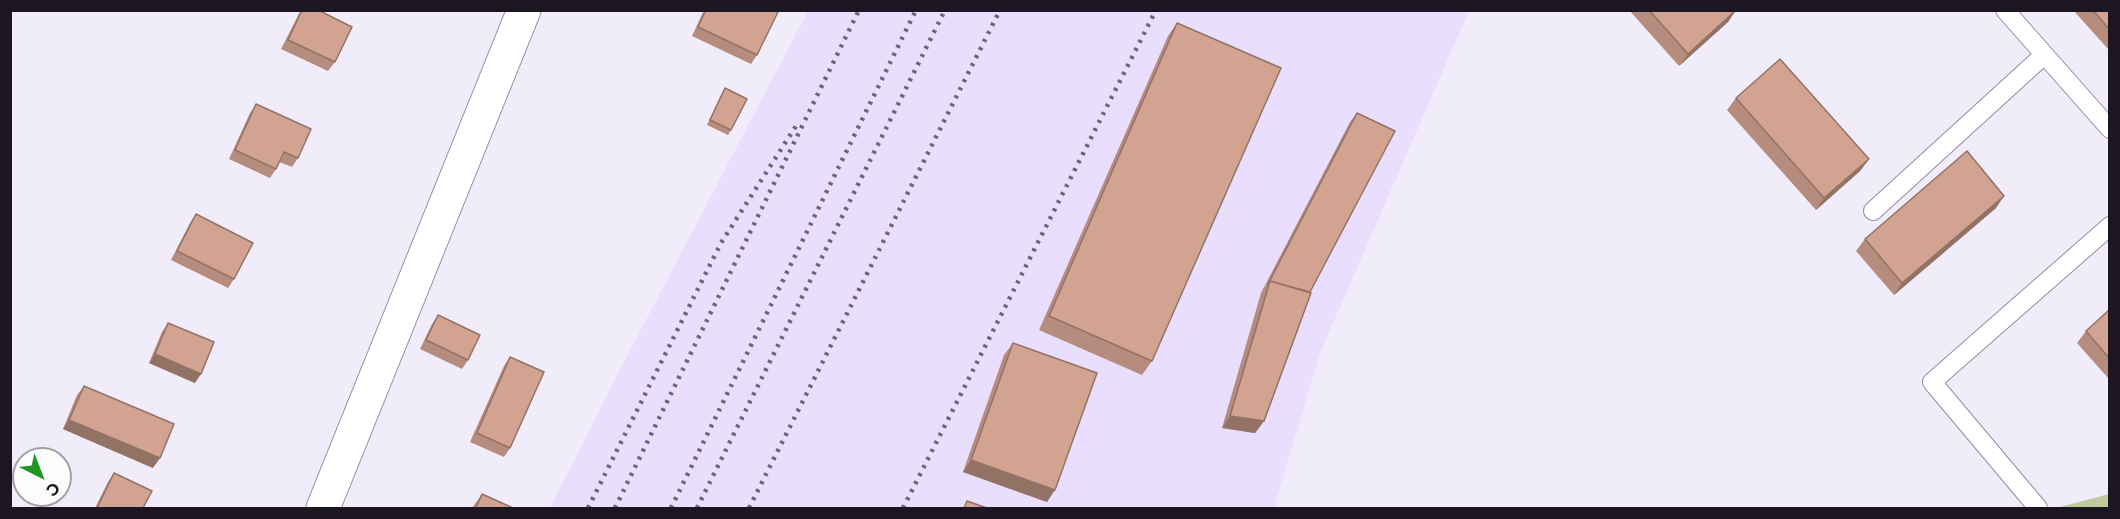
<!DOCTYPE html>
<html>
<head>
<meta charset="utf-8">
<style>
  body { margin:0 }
  #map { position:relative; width:2120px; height:519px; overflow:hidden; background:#f1ecfa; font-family:Montserrat,sans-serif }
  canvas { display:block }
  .frame { position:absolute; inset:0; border:12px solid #1b1622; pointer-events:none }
  .north { position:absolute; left:12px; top:447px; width:60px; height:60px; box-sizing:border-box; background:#fcfcfc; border:2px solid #a2a0a5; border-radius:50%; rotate:138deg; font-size:16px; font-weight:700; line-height:24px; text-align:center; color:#1b1622 }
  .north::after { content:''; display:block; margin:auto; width:21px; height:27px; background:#229625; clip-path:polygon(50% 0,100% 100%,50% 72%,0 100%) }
</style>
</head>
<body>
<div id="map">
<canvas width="2120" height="519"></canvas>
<div class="frame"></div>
<div class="north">С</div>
</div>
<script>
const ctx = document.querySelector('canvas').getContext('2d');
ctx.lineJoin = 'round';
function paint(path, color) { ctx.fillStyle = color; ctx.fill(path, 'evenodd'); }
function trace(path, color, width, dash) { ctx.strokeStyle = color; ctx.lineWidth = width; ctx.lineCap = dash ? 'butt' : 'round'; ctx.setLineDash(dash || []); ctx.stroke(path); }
const built = new Path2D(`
  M808,11H1469L1320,353L1274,508H550L615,379Z`);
const green = new Path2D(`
  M2109,494V508H2062L2060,507Z`);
const service = new Path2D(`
  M2005,10L2110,129
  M1873,211L2044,55
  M2038,508L1932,382L2110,226`);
const minor = new Path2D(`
  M323,508L524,10`);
const rail = new Path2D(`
  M588,508L721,243L796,126
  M615,508L859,10
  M671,508L916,10
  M697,508L945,10
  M749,508L1000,10
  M903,508L1156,10`);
const wall = new Path2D(`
  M301,10H318L335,62L328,71L281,49Z
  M704,10H779L757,55L751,64L692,36Z
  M1629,10H1736L1728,22L1679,66Z
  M2073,10H2109V50Z
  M1177,23L1152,361L1142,375L1039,330L1168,36Z
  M725,88L731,130L728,135L707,125L722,93Z
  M1736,98L1869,159L1860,171L1816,210L1727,110Z
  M256,104L298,158L292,167L279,162L276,169L270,178L229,159L250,113Z
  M1357,113L1310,292L1264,421L1255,433L1222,428L1261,293L1350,122Z
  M1996,208L1894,295L1856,251L1865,239Z
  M196,214L234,279L228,288L171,260L190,223Z
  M2109,310V379L2077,343L2086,331Z
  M438,315L468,360L462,369L420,349L432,324Z
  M168,323L195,383L149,363L162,332Z
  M1013,343L1047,502L963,472L1004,355Z
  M510,357V448L504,457L470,442L504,366Z
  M84,386L153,468L63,429L77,395Z
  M114,473L143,508H95L108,482Z
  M482,494L513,508H472Z`);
const shadedWall = new Path2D(`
  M1736,10L1728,22L1679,66L1688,54Z
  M1869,159L1860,171L1816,210L1824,198Z
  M2004,196L1996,208L1894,295L1902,283Z
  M155,354L201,374L195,383L149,363Z
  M1230,416L1264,421L1255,433L1222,428Z
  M69,420L160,458L153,468L63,429Z
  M971,460L1055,490L1047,502L963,472Z`);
const building = new Path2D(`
  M302,10H318L352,27L335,62L288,40Z
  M706,10H779L757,55L698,27Z
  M1649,10H1736L1688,54Z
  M2093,10H2109V29Z
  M1177,23L1281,68L1152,361L1049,316Z
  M1780,59L1869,159L1824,198L1736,98Z
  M725,88L747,99L731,130L710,120Z
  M256,104L311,129L298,158L284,152L276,169L235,150Z
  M1357,113L1395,131L1310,292L1270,281L1268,284Z
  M1967,151L2004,196L1902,283L1865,239Z
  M196,214L253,243L234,279L177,251Z
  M1270,281L1311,293L1264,421L1230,416Z
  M2109,310V358L2086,331Z
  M438,315L480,335L468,360L426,340Z
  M168,323L214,342L201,374L155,354Z
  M1013,343L1097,373L1055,490L971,460Z
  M510,357L544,372L510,448L477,433Z
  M84,386L174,424L160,458L69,420Z
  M114,473L152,491L143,508H97Z
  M482,494L513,508H476Z
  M967,501L987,508H964Z`);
paint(built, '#eadeff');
paint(green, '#bfca9f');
trace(service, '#968aa9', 20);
trace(minor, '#968aa9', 35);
trace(service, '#fff', 18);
trace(minor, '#fff', 33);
trace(rail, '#6c6773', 4.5, [3, 6]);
paint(wall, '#b58c7d');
paint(shadedWall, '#937266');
paint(building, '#d2a391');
trace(building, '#937266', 1.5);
</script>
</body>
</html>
